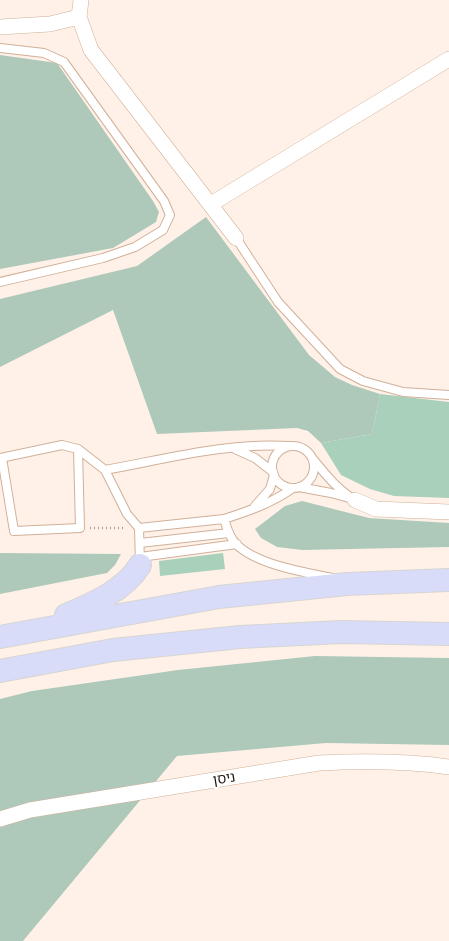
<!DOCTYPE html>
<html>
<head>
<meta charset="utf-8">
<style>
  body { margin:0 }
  canvas { display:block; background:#fff1e7 }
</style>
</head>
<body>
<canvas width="449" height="941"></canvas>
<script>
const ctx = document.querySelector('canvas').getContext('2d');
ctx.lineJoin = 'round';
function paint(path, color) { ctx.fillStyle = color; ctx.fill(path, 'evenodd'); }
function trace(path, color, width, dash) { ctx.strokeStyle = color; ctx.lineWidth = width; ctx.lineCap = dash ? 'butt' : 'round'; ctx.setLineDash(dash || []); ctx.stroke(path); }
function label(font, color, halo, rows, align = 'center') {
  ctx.font = font + ' "Noto Sans","Noto Sans Hebrew",sans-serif'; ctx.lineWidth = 4; ctx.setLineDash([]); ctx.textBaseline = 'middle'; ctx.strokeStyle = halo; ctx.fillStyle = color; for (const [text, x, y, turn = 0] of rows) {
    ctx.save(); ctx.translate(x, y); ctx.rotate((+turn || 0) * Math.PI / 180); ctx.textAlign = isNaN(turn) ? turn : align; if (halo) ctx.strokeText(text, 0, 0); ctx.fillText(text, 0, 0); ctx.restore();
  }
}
const green = new Path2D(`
  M0,55L57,63L153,201L159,212L156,222L113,248L0,269Z
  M206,217L309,355L335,377L352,385L380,394L372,434L321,443L308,431L297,428L157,434L113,310L0,367V299L137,266Z
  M302,501L369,518L449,523V547L302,550L277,547L261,538L255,529L285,506Z
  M0,553L121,554L115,565L107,573L0,594Z
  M315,656L449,658V745L326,743L177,756L23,941H0V699L32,691L178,670Z`);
const forest = new Path2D(`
  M380,394L449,402V498L394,496L370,489L341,475L321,443L372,434Z
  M223,553L225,569L160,576L159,561Z`);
const path = new Path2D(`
  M90,528H123`);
const service = new Path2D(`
  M0,48L44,53L64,62L164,201L170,215L163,230L135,247L103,258L0,282
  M236,238L278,302L340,369L363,381L403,392L449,395
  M272 467a21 21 0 1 1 42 0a21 21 0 1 1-42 0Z
  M235,449L255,458L273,472
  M0,458L62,445L78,449L105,470
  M2,458L14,531L80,528L78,449
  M313,459C326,475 338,490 355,500
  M299,487L331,493L349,498
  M255,506L270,489L274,475
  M224,519C249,511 272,503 293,488
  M139,528L127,514L105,470C166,459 228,442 290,446
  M140,543L229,533
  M140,557L237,544
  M140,564L139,528L224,519C227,528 229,537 236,544C257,565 304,572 333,578`);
const minor = new Path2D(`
  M81,0L79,17L91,50L236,238
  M0,27L50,24L79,17
  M211,204L449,59
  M355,500L376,509L449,512
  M0,819L30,810L319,763C362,761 406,761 449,767`);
const trunk = new Path2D(`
  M66,615C93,604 125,590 140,565
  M0,637L219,597L347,584L449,580
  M0,671L113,650L240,637L341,632L449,634`);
const streetNames = [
  ["ניסן",224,779,-9]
];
paint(green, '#aec9ba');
paint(forest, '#a9d0bb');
trace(service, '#d0b099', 10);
trace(minor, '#d0b099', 16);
trace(trunk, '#d6d5d3', 24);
trace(path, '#ab9e95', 2.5, [1, 3]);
trace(service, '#fff', 8);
trace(minor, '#fff', 15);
trace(trunk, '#d8dcf8', 22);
label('14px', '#1e130a', '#fff', streetNames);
</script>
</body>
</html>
